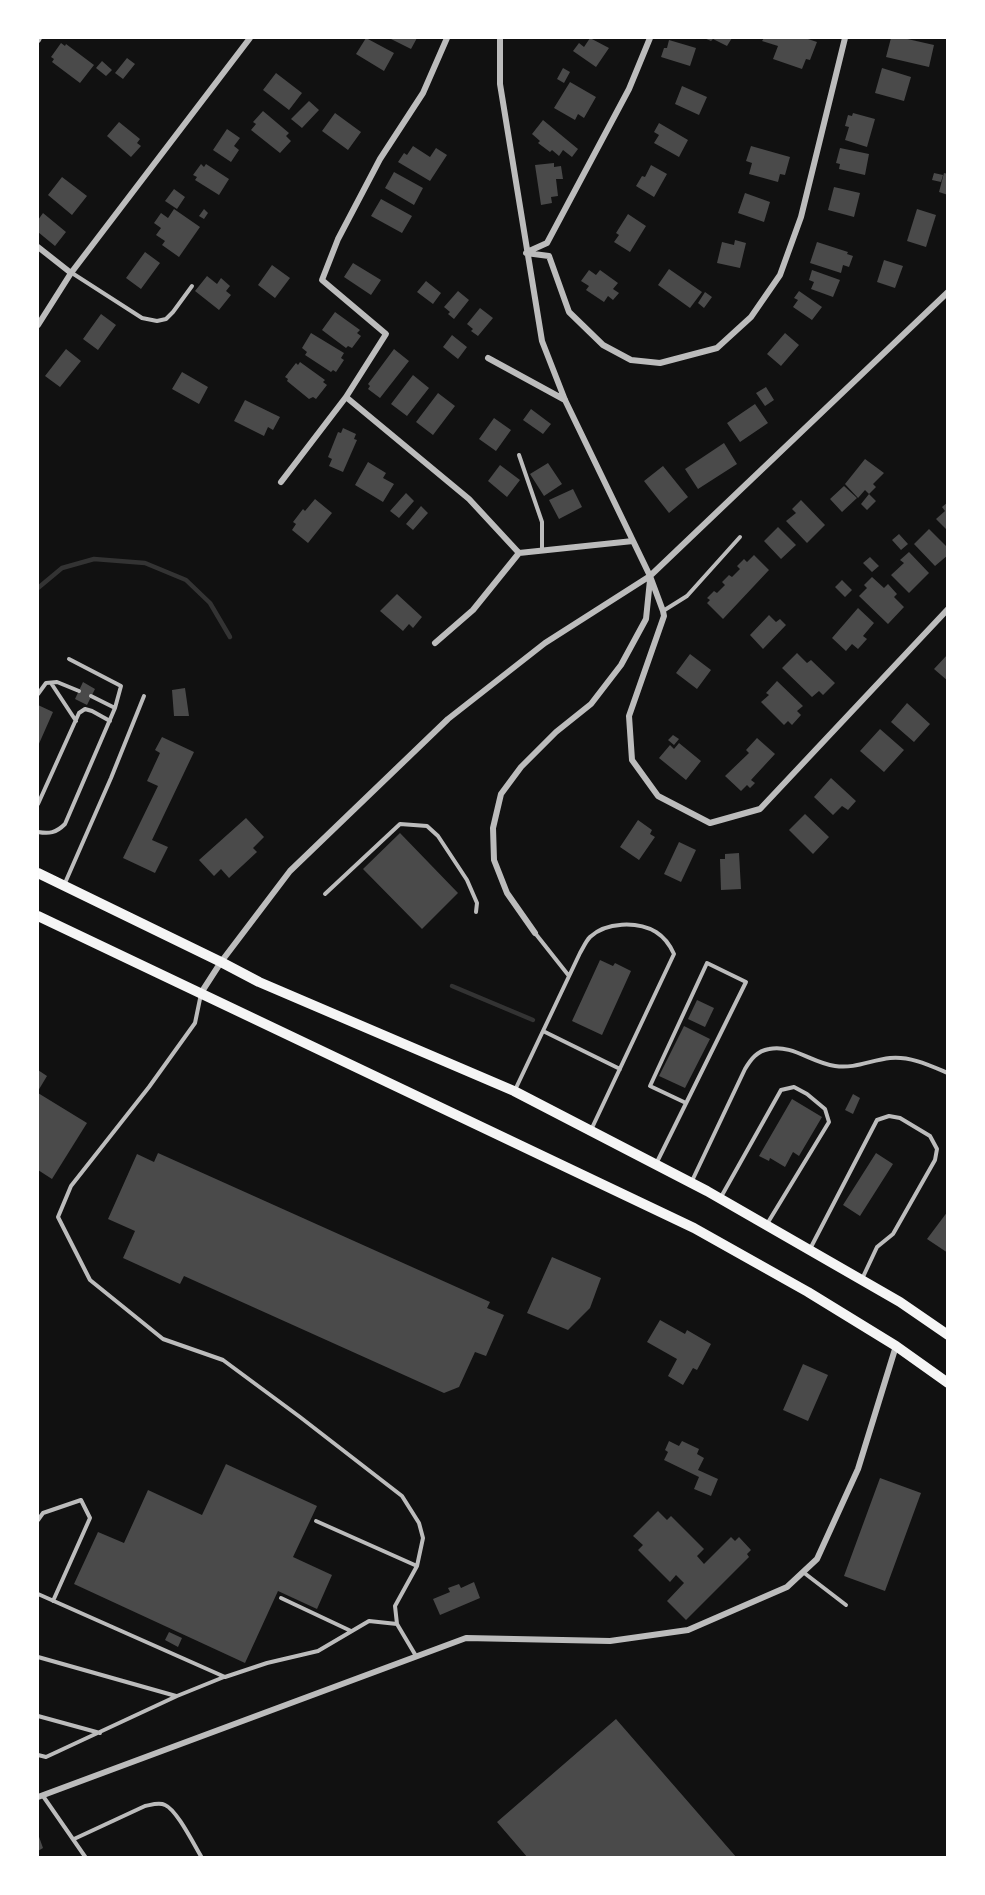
<!DOCTYPE html>
<html>
<head>
<meta charset="utf-8">
<style>
  body { margin:0 }
  #map { position:relative; width:985px; height:1895px; overflow:hidden; background:#111; font-family:"Exo 2",sans-serif }
  canvas { display:block }
  .frame { position:absolute; inset:0; border:39px solid #fff; pointer-events:none }
</style>
</head>
<body>
<div id="map">
<canvas width="985" height="1895"></canvas>
<div class="frame"></div>
</div>
<script>
const ctx = document.querySelector('canvas').getContext('2d');
ctx.lineJoin = 'round';
function trace(path, color, width, dash) { ctx.strokeStyle = color; ctx.lineWidth = width; ctx.lineCap = dash ? 'butt' : 'round'; ctx.setLineDash(dash || []); ctx.stroke(path); }
function paint(path, color) { ctx.fillStyle = color; ctx.fill(path, 'evenodd'); }
const stream = new Path2D(`
  M38,588L62,568L94,559L145,563L186,580L210,603L230,637
  M452,986L533,1020`);
const building = new Path2D(`
  M366,38L394,53L384,71L356,54Z
  M389,38H417L411,49Z
  M590,38L609,48L596,67L573,51L579,43L584,47Z
  M704,38H732L727,46L713,39L711,41Z
  M764,38H805L817,42L810,60L806,59L802,69L773,59L778,46L762,41Z
  M891,38H903L934,45L929,67L886,57Z
  M669,40L696,48L690,66L661,57L664,48H667Z
  M61,43L65,46L66,44L94,65L80,83L52,62L54,59L51,57Z
  M127,58L135,64L123,79L115,73Z
  M102,61L112,70L106,76L96,68Z
  M563,68L570,72L564,83L557,79Z
  M882,68L911,77L904,101L875,93Z
  M276,73L302,93L289,110L263,90Z
  M570,82L596,97L584,118L578,114L575,120L554,108Z
  M682,86L707,97L699,115L675,104Z
  M309,101L319,110L302,128L291,119Z
  M263,111L289,133L286,136L291,141L280,153L251,130L256,124L253,122Z
  M335,113L361,132L348,150L322,131Z
  M853,113L875,119L867,147L845,140L849,127L845,126L848,115L852,116Z
  M543,120L578,149L572,157L563,150L559,156L552,150L550,152L538,143L540,141L532,134Z
  M119,122L140,139L137,143L141,146L131,157L107,136Z
  M659,123L688,140L679,157L654,143L659,135L654,132Z
  M227,129L240,138L234,146L239,150L231,162L213,150Z
  M413,146L430,157L436,148L447,155L430,181L398,162L404,153L407,155Z
  M751,146L790,157L785,175L780,174L778,182L749,174L752,163L746,161Z
  M840,148L869,154L865,175L839,169L840,164L836,163Z
  M554,163V167L561,166L563,179H556L558,196L551,197L552,203L541,205L535,165Z
  M201,164L204,167L206,164L229,179L219,195L195,180L197,177L193,175Z
  M651,165L667,174L654,197L636,186L642,176L645,177Z
  M394,172L423,188L414,205L385,188Z
  M934,173L943,175L941,182L932,180Z
  M944,173L948,174V195L939,192Z
  M62,177L87,196L72,215L48,195Z
  M834,187L860,193L854,217L828,210Z
  M174,189L185,197L177,209L165,201Z
  M745,193L770,202L764,222L738,213Z
  M381,199L412,216L402,233L371,216Z
  M174,209L200,227L179,257L162,245L165,241L156,235L161,228L154,223L161,213L168,218Z
  M204,209L208,213L204,219L199,216Z
  M917,209L936,215L926,247L907,241Z
  M43,213L66,232L55,246L38,232V220Z
  M628,214L646,226L630,252L614,242L619,235L616,233Z
  M735,240L746,243L740,268L717,263L722,242L734,245Z
  M817,242L848,252L847,254L853,256L849,267L843,265L841,273L810,263Z
  M145,252L160,263L141,289L126,278Z
  M884,260L903,266L895,288L877,282Z
  M353,263L381,280L371,295L344,277Z
  M272,265L290,278L275,298L258,285Z
  M669,269L702,292L690,308L658,285Z
  M589,270L596,275L600,270L618,283L613,289L619,293L613,300L608,296L604,302L586,290L589,286L581,281Z
  M812,270L840,280L833,297L811,289L814,282L809,280Z
  M207,276L217,284L221,278L230,286L226,291L231,295L219,310L195,291Z
  M426,281L441,293L433,304L417,292Z
  M458,291L469,300L454,319L448,314L450,312L444,307Z
  M799,291L822,307L812,320L793,307L798,300L794,298Z
  M705,292L712,297L704,308L698,303Z
  M480,308L493,318L478,336L471,331L473,329L467,324Z
  M335,312L360,330L357,333L361,336L352,348L348,346L346,348L322,330Z
  M101,314L116,325L98,350L83,339Z
  M311,333L344,353L341,358L344,360L336,372L333,370L331,372L305,355L307,352L302,348Z
  M785,333L799,345L781,366L767,354Z
  M452,335L467,347L458,359L443,347Z
  M66,349L81,361L60,387L45,376Z
  M394,349L409,361L380,398L368,389L370,386L368,384Z
  M300,362L325,380L323,382L327,385L316,399L313,397L309,399L287,381L288,379L285,377L296,363L298,365Z
  M182,372L208,387L199,404L172,389Z
  M413,375L429,388L407,416L391,404Z
  M766,387L774,400L765,406L756,393Z
  M438,393L455,406L433,435L416,422Z
  M245,400L280,417L273,430L268,427L264,436L234,421Z
  M755,404L768,423L740,442L727,423Z
  M531,409L551,424L543,434L523,420Z
  M494,418L511,430L496,451L479,439Z
  M343,428L356,434L354,439L357,440L343,472L329,466L332,459L328,457L338,432L341,433Z
  M724,443L737,464L698,489L685,469Z
  M865,459L884,473L873,484L876,487L869,494L865,490L858,498L845,484Z
  M368,462L386,473L383,478L394,484L383,502L355,485Z
  M548,463L562,484L544,496L530,474Z
  M500,465L520,480L507,497L488,481Z
  M663,466L688,497L669,513L644,481Z
  M844,486L857,498L842,512L830,499Z
  M573,489L582,507L559,519L549,500Z
  M406,493L414,501L399,518L390,511Z
  M869,494L876,501L867,510L861,504Z
  M315,499L332,513L308,543L292,530L296,524L293,522L303,509L305,511Z
  M801,500L825,525L807,543L786,521L796,513L792,509Z
  M948,502V531L936,519L945,511L942,507Z
  M421,506L428,513L413,530L406,524Z
  M778,527L796,545L781,559L764,541Z
  M929,529L948,548V555L935,566L914,544Z
  M899,534L908,544L901,550L892,540Z
  M909,552L929,573L909,593L891,575L904,563L900,560Z
  M754,555L769,570L723,619L707,603L710,600L707,598L714,591L717,593L725,585L722,582L729,575L732,577L740,569L737,566L744,559L747,562Z
  M870,557L879,566L872,572L863,563Z
  M872,577L884,588L888,584L897,594L894,597L904,607L888,624L859,596L867,588L864,585Z
  M842,580L852,590L845,597L835,587Z
  M397,594L422,617L413,628L409,624L403,631L380,611Z
  M858,608L874,623L863,636L867,639L858,649L852,644L846,651L832,638Z
  M769,615L776,622L780,619L786,625L763,649L750,635Z
  M797,653L807,663L811,660L835,683L823,695L819,691L812,697L782,668Z
  M690,654L711,670L697,689L676,673Z
  M948,654V681L934,669Z
  M777,681L803,706L797,711L801,715L792,725L788,721L784,725L761,702L769,695L766,693Z
  M83,682L95,689L87,705L75,699Z
  M185,688L189,716H174L172,690Z
  M907,703L930,724L914,742L891,722Z
  M38,705L53,712L38,746Z
  M880,729L904,750L884,772L860,751Z
  M673,735L679,739L674,745L668,740Z
  M162,737L194,752L152,840L168,847L155,873L123,858L158,786L147,781L160,753L155,750Z
  M757,738L775,754L751,780L755,783L750,788L747,785L741,791L725,776L749,753L746,750Z
  M679,743L701,761L686,780L659,758L670,745L674,749Z
  M831,778L856,801L848,810L842,806L833,815L814,797Z
  M805,814L829,837L813,854L789,830Z
  M246,818L264,837L253,848L257,852L229,878L221,869L214,876L199,860Z
  M638,820L652,830L650,834L655,837L639,860L620,847Z
  M400,833L458,893L422,929L363,869Z
  M679,842L696,850L681,882L664,874Z
  M739,853L741,889L721,890L720,859H725V854Z
  M600,960L613,966L615,963L631,971L602,1035L572,1021Z
  M697,1000L714,1008L705,1027L688,1019Z
  M684,1026L710,1039L685,1088L659,1076Z
  M38,1070L47,1076L38,1091Z
  M38,1093L87,1123L52,1179L38,1170Z
  M853,1094L860,1098L853,1114L845,1110Z
  M792,1099L822,1117L799,1156L793,1152L785,1167L770,1158L769,1161L759,1156Z
  M158,1153L490,1302L487,1308L504,1315L486,1356L475,1352L459,1387L444,1393L184,1276L180,1284L123,1258L135,1231L108,1219L137,1154L154,1162Z
  M876,1153L893,1164L860,1216L843,1205Z
  M948,1211V1253L927,1239Z
  M552,1257L601,1278L590,1308L568,1330L527,1313Z
  M660,1320L685,1334L687,1330L711,1344L697,1370L693,1368L683,1385L668,1376L677,1359L647,1342Z
  M803,1364L828,1375L808,1421L783,1410Z
  M669,1441L679,1446L682,1441L699,1449L697,1454L704,1458L698,1470L718,1479L711,1496L694,1489L699,1477L664,1460L668,1452L665,1450Z
  M226,1464L317,1506L293,1557L332,1575L317,1609L278,1591L245,1663L74,1584L98,1532L124,1543L148,1490L202,1515Z
  M880,1478L921,1493L885,1591L844,1576Z
  M658,1511L667,1520L671,1516L704,1549L697,1556L704,1564L731,1537L735,1541L739,1537L751,1550L747,1554L749,1557L686,1620L667,1601L684,1583L676,1575L670,1582L638,1550L643,1545L633,1536Z
  M474,1582L480,1598L440,1615L433,1599L450,1592L448,1588L459,1584L461,1588Z
  M169,1632L182,1638L178,1647L165,1640Z
  M616,1719L737,1858H528L497,1822Z
  M38,1834L43,1848L38,1851Z`);
const service = new Path2D(`
  M72,273L142,318L157,321L166,319L173,312L192,286
  M519,455L542,522V550
  M663,611L687,596L740,537
  M51,683L76,721
  M38,694L46,683L57,682L79,691
  M91,696L115,708
  M38,804L79,713L85,709L92,711L110,721
  M38,832C49,834 56,833 65,824L115,708L121,686L69,659
  M65,883L111,778L144,696
  M325,894L400,824L427,826L438,836L467,880L477,903L476,912
  M535,933L569,976
  M201,994L195,1023L149,1087L71,1186L58,1217L90,1280L163,1339L223,1360L300,1417L402,1496L419,1523L423,1538L417,1566L395,1606L397,1624L416,1656
  M543,1031L620,1069
  M515,1090L580,953C583,948 586,941 590,937C606,922 637,921 656,932C664,937 670,945 674,954L591,1130
  M656,1164L746,982L707,963L650,1086L686,1103
  M691,1183L745,1069C751,1059 757,1051 769,1049C792,1044 812,1063 835,1066C855,1069 871,1060 890,1058C910,1056 929,1065 948,1073
  M721,1197L781,1090L794,1087L807,1094L825,1109L829,1122L767,1224
  M810,1249L877,1120L889,1116L900,1118L930,1136L937,1149L935,1160L893,1234L877,1247L862,1279
  M38,1520L43,1513L81,1500L90,1518L53,1601
  M316,1521L417,1566
  M803,1572L846,1605
  M38,1594L225,1677L267,1663L318,1651L369,1621L397,1624
  M281,1598L351,1631
  M38,1657L176,1696
  M38,1716L100,1733
  M38,1755L46,1757L177,1696L224,1677
  M43,1796L86,1858
  M74,1839L145,1806C151,1805 159,1802 165,1805C177,1810 194,1845 202,1858`);
const minor = new Path2D(`
  M500,38V84L542,341L565,400L650,576L663,611L664,616L629,716L632,760L658,796L710,823L760,809L948,609
  M38,40L39,38
  M38,247L71,273
  M527,252L547,243L629,89L650,38
  M526,253L549,256L569,312L603,345L631,360L660,363L717,348L751,317L780,275L801,217L845,38
  M38,325L71,273L250,38
  M488,358L565,400
  M346,397L469,499L519,553
  M281,482L346,397L386,334L322,280L338,239L380,159L423,93L447,38
  M435,643L473,610L519,553L633,541
  M535,933L507,893L494,860L493,828L501,794L521,767L556,732L591,704L621,665L646,619L650,580
  M201,993L221,962L290,871L448,719L545,643L650,576L948,292
  M38,1797L466,1638L610,1641L688,1630L787,1587L817,1559L858,1469L896,1346`);
const primary = new Path2D(`
  M38,873L221,962L259,982L514,1091L707,1191L900,1302L948,1335
  M38,916L694,1228L808,1292L896,1346L948,1383`);
trace(stream, '#333', 4.5);
paint(building, '#4a4a4a');
trace(service, '#bcbcbc', 4);
trace(minor, '#bcbcbc', 6);
trace(primary, '#f5f5f5', 10);
</script>
</body>
</html>
